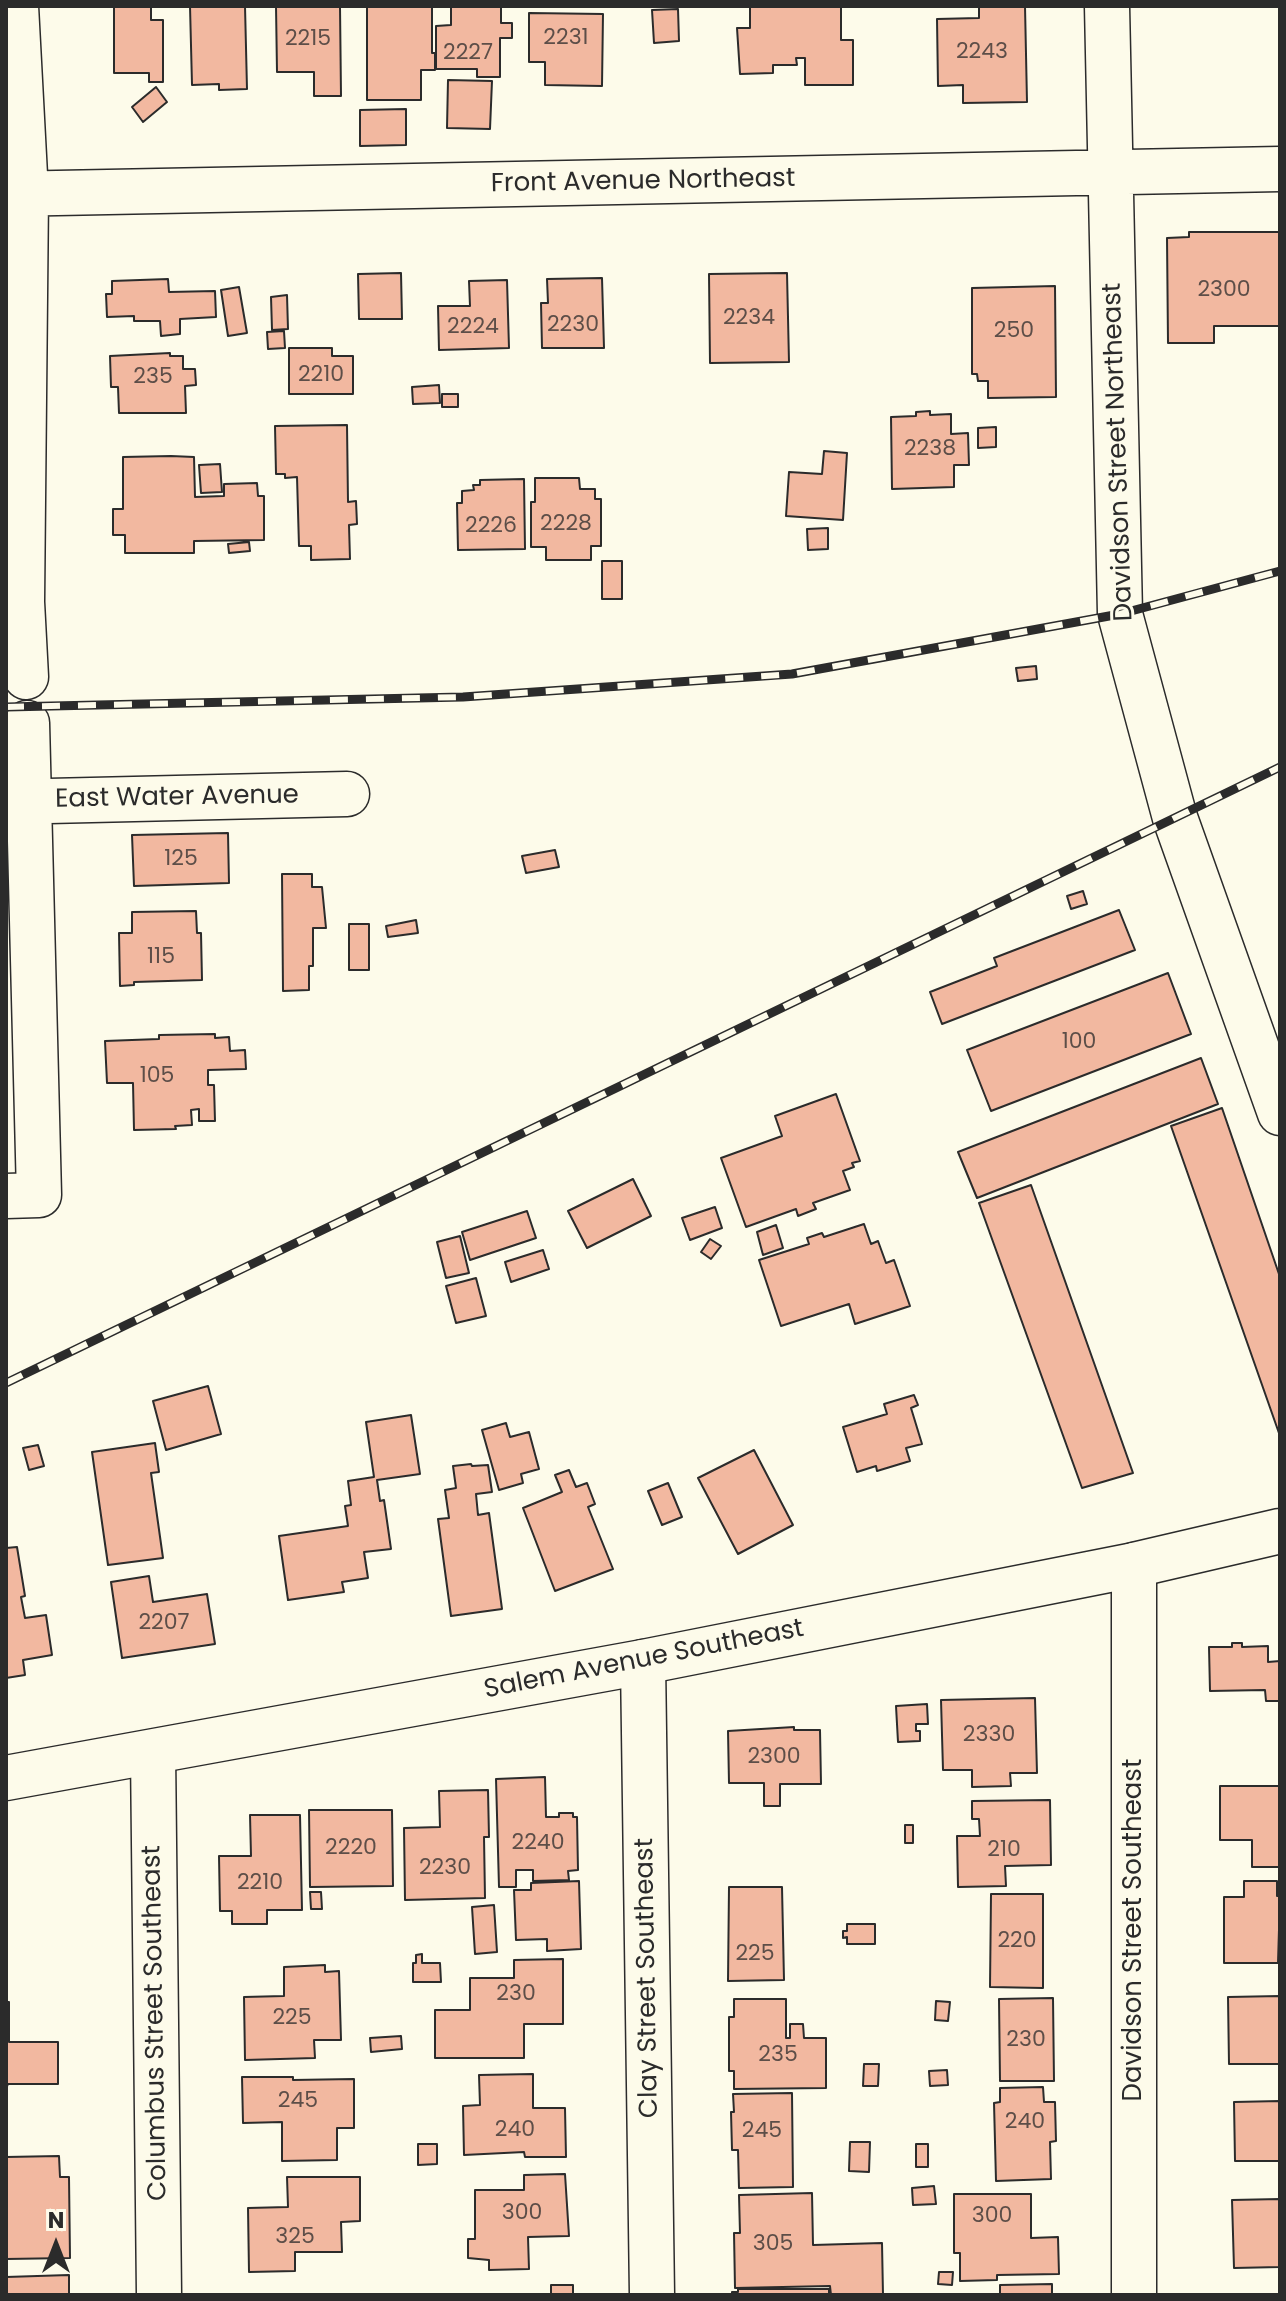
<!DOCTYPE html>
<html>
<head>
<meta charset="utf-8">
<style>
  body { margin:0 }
  #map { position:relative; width:1286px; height:2301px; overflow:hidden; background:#fdfbea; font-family:Poppins,sans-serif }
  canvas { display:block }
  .frame { position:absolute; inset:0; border:8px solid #2b2b2b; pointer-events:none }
  .north { position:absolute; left:16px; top:2205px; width:80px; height:80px; -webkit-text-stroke:6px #fdfbea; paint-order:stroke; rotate:0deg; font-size:22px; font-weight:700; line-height:32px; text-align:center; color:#2b2b2b }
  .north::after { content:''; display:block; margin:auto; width:28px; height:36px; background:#2b2b2b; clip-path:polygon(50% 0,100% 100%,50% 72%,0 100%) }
</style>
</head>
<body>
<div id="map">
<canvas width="1286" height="2301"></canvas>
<div class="frame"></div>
<div class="north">N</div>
</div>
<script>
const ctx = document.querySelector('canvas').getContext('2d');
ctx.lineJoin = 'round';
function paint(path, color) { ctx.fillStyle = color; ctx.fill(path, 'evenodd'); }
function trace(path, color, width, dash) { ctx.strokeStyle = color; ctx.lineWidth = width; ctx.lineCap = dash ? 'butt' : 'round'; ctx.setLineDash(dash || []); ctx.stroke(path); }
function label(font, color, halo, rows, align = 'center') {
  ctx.font = font + ' Poppins,sans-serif'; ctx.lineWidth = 6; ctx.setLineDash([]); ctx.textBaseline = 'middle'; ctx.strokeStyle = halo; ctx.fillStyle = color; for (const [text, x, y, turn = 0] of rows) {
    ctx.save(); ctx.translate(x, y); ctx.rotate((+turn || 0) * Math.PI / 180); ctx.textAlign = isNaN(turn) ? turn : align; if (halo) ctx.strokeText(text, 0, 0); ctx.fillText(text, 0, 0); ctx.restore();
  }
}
const building = new Path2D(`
  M114,6H151V20H163V82H149V73H114Z
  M190,6H245L247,89L219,90V84L192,85Z
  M276,6H340L341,96H314V72H277Z
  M367,6H432V53H435V70H421V100H367Z
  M451,6H501V23H512V38H500V77H477V69H436V26L451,25Z
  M750,6H841V40H853V85H805V58H796L797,65H773V73L740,74L737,28H750Z
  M979,6H1025L1027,102L963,103V85L938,86L937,19L979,18Z
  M678,9L679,41L654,43L652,10Z
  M529,13L603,14L602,86L545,85V62H529Z
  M448,80L492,81L490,129L447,128Z
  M156,87L167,102L143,122L132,107Z
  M406,109V145L360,146V110Z
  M1189,232H1280V326H1214V343H1168L1167,238L1189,237Z
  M401,273L402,319H359L358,274Z
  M787,273L789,362L710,363L709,274Z
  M602,278L604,348H542L541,303H548L547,279Z
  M168,279L169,292L215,291L216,317L180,319V334L161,336L160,321H134V316L107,317L106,294H112V281Z
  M507,280L509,348L439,350L438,306H470L469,281Z
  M1055,286L1056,397L988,398V381H978L977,374H972V288Z
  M239,287L247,333L228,336L221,290Z
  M287,295L288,329L272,330L271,297Z
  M284,331L285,348L268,349L267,332Z
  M289,348H332V356H353V394H289Z
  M170,353V356H183V369H195L196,385L185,386L186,413H119L118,387H111L110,356Z
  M439,385L440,403L413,404L412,387Z
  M442,394H458V407H442Z
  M930,411V415L951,414V434L968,433L969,465H954V487L892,489L891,417L916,416V412Z
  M347,425L348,502L356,501L357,524L349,525L350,559L311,560V546H299L297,477L285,478V474H276L275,426Z
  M996,427V447L978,448V428Z
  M824,451L847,453L843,520L786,516L789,472L822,474Z
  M171,456L194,457L195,497L224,496V484L257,483L258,496H264V540L194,541V553H125V535H113V509H123V457Z
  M220,464L222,492L201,493L199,465Z
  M535,478H579L580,489H595V499H601V546H591V560H546V547H531V502H535Z
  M524,479L525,549L458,550L457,503H462V491L474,490L473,485H480V480Z
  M828,528V549L808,550L807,529Z
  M249,542L250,551L229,553L228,544Z
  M602,561H622V599H602Z
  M1036,666L1037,679L1018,681L1016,668Z
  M228,833L229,883L134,886L132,835Z
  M555,850L559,867L526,873L522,856Z
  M282,874H312V887H322L326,928H313V966H309V990L283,991Z
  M1083,891L1087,904L1071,909L1067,896Z
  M1119,910L1135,950L942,1024L930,992L997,966L994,958Z
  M196,911L197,933H201L202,980L134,982V985L120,986L119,933H132V912Z
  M416,920L418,933L388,937L386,926Z
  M349,924H369V970H349Z
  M1168,973L1191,1034L991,1111L967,1050Z
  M215,1034V1038L229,1037L230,1051L245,1050L246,1069L208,1070V1085H214L215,1121H199V1109L191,1110L192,1125L175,1126L176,1129L134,1130L133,1083H107L105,1041L159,1039V1035Z
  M1201,1058L1218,1104L977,1198L958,1152Z
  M836,1094L860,1161L852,1163L854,1167L843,1171L850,1190L813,1203L816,1209L798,1216L796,1209L746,1227L721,1158L782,1136L775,1116Z
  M1222,1108L1280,1277V1436L1171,1126Z
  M633,1179L651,1216L587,1248L568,1211Z
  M1031,1185L1133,1473L1082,1488L979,1203Z
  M715,1207L722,1228L690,1240L682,1218Z
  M527,1211L536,1238L470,1260L462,1232Z
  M864,1224L871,1244L878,1241L886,1263L894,1260L910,1306L855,1324L849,1304L781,1326L759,1260L809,1244L807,1238L822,1233L824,1237Z
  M776,1225L783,1248L763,1255L757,1232Z
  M460,1236L469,1273L446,1278L437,1242Z
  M710,1239L721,1246L711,1259L701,1252Z
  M543,1250L549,1269L511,1282L505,1262Z
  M476,1278L486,1316L456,1323L446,1286Z
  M208,1386L221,1434L166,1450L153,1401Z
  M914,1395L918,1405L911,1408L922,1444L906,1448L910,1461L877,1471L876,1466L857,1472L843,1427L887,1414L884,1404Z
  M411,1415L420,1474L377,1480L380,1501L384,1500L391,1549L364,1552L368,1578L342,1582L344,1592L288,1600L279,1536L348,1526L345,1506L351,1505L348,1481L374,1477L366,1422Z
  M506,1423L510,1437L529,1432L539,1469L521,1474L523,1483L499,1490L482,1430Z
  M155,1443L159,1472L151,1473L163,1558L108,1565L92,1452Z
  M38,1445L44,1466L29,1470L23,1448Z
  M754,1450L793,1525L738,1554L698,1478Z
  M471,1464L472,1466L488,1465L492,1492L476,1494L478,1515L489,1513L502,1609L451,1616L438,1519L449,1518L445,1490L456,1488L453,1466Z
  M569,1470L576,1487L587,1483L595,1504L588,1507L613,1569L555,1591L523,1508L562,1492L555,1475Z
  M668,1483L682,1517L662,1525L648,1491Z
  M17,1547L25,1596L21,1597L25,1618L46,1615L52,1655L23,1660L25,1675L6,1678V1548Z
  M149,1576L153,1602L207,1594L215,1644L122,1658L111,1582Z
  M1232,1643H1242V1647L1268,1646V1662L1280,1661V1701H1266L1265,1690L1210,1691L1209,1647H1232Z
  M1035,1698L1037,1773H1010L1011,1786L972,1787V1770H943L941,1700Z
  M927,1704L928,1724H916V1731H920V1741L898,1742L896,1706Z
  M794,1727V1730H820L821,1784H780V1806H764V1783H729L728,1731Z
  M545,1777L546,1817H559V1813H573V1817H577L578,1870L568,1871L569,1880L533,1881V1870H516V1887H499L496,1779Z
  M1220,1786H1280V1867H1252V1840H1220Z
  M488,1790L489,1837H484L485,1898L405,1900L404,1828L440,1827L439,1791Z
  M1050,1800L1051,1865L1005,1866L1006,1886L958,1887L957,1836H980L979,1819H972V1801Z
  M309,1810H392L393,1886L310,1887Z
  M250,1815H300L302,1910H267V1924H232V1911H220L219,1856H251Z
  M905,1825H913V1843H905Z
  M579,1881L581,1949L547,1951V1939L516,1940L514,1890H531V1883Z
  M1244,1881H1277V1896H1280L1278,1963H1224V1897H1244Z
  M729,1887H782L784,1980L728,1981Z
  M310,1892H321L322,1909H311Z
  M991,1894H1043V1988L990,1987Z
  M494,1905L497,1952L475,1954L472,1907Z
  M847,1924H875V1944H847V1937L843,1938V1931H847Z
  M422,1954V1963H440L441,1982H413V1963H416V1955Z
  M563,1959V2024H524V2058H435V2010H470V1978H514V1960Z
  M325,1965V1972L339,1971L341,2040H314L315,2058L245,2060L244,1997L284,1996V1967Z
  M1280,1996V2064H1229L1228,1997Z
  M1053,1998L1054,2081H1000L999,1999Z
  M734,1999H786V2038H790V2024H803L804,2038H826V2088L734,2089V2071H729V2017H734Z
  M936,2001L950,2002L948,2021L935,2020Z
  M6,2002H9V2042H58V2084H8L6,2089Z
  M401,2036L402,2049L371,2052L370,2038Z
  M864,2064H879L878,2086H863Z
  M947,2070L948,2085L930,2086L929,2071Z
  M533,2074V2108H565L566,2157H525L524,2152L464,2155L463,2106L480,2105L479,2075Z
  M242,2077H293V2080L354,2079V2128H337V2160L282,2161V2122L243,2123Z
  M1043,2087L1044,2102H1055L1056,2141L1050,2142L1051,2179L996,2181L994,2103L1000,2102V2088Z
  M792,2093L793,2187L739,2188L738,2150H732L731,2112H734L733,2094Z
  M1280,2101V2161H1235L1234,2102Z
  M850,2142H870L869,2172L849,2171Z
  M418,2144H437V2164L418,2165Z
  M916,2144H928V2167H916Z
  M59,2156L60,2177H69L70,2258L6,2259V2157Z
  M565,2174L569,2236L528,2237L529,2269L489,2270V2260L468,2258V2239H475V2190H524V2175Z
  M287,2177H360V2221L341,2222L342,2252H295V2271L249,2272L248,2208L288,2207Z
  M934,2186L936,2204L913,2205L912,2188Z
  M812,2193L813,2245L882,2243L883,2295H831L830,2286L735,2288L734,2233H740L739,2195Z
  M954,2194H1031V2238L1058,2237L1059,2274L997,2275V2280L960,2281V2253H954Z
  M1280,2199V2267L1234,2268L1232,2200Z
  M939,2272H953L952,2285L938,2284Z
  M69,2275V2295H6V2277Z
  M1052,2284V2295H1000V2285Z
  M551,2285H573V2295H551Z
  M738,2289H829V2295H732V2292H738Z`);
const minor = new Path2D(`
  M16,6L26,194L22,602L26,677
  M1107,6L1120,614L1175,818L1280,1113
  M6,194L1280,169
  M6,802L347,794
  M6,1196L39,1195L27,723
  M1134,1565V2295
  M643,1662L652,2295
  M153,1752L159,2295`);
const major = new Path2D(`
  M6,1778L643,1662L1134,1565L1280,1531`);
const rail = new Path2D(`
  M6,707L463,697L792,674L1120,614L1280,571
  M6,1383L1280,767`);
const numberNames = [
  ["2231",566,38],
  ["2215",308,39],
  ["2243",982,52],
  ["2227",468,53],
  ["2300",1224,290],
  ["2234",749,318],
  ["2230",573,325],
  ["2224",473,327],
  ["250",1014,331],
  ["2210",321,375],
  ["235",153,377],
  ["2238",930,449],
  ["2228",566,524],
  ["2226",491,526],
  ["125",181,859],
  ["115",161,957],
  ["100",1079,1042],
  ["105",157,1076],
  ["2207",164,1623],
  ["2330",989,1735],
  ["2300",774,1757],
  ["2240",538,1843],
  ["2220",351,1848],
  ["210",1004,1850],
  ["2230",445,1868],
  ["2210",260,1883],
  ["220",1017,1941],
  ["225",755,1954],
  ["230",516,1994],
  ["225",292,2018],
  ["230",1026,2040],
  ["235",778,2055],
  ["245",298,2101],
  ["240",1025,2122],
  ["240",515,2130],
  ["245",762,2131],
  ["300",522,2213],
  ["300",992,2216],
  ["325",295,2237],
  ["305",773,2244]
];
const streetNames = [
  ["Front Avenue Northeast",643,182,-1],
  ["Davidson Street Northeast",1119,452,-92],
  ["East Water Avenue",177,798,-1],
  ["Salem Avenue Southeast",644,1660,-11],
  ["Davidson Street Southeast",1134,1930,-90],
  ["Clay Street Southeast",648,1978,-91],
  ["Columbus Street Southeast",156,2023,-91]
];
paint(building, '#f2b8a0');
trace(building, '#2b2b2b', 2);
trace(minor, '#2b2b2b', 47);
trace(major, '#2b2b2b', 47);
trace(minor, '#fdfbea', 44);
trace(major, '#fdfbea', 44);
trace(rail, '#2b2b2b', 9);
trace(rail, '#fdfbea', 6, [18]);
label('22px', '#5d4e48', null, numberNames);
label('26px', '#2b2b2b', '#fdfbea', streetNames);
</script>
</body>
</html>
